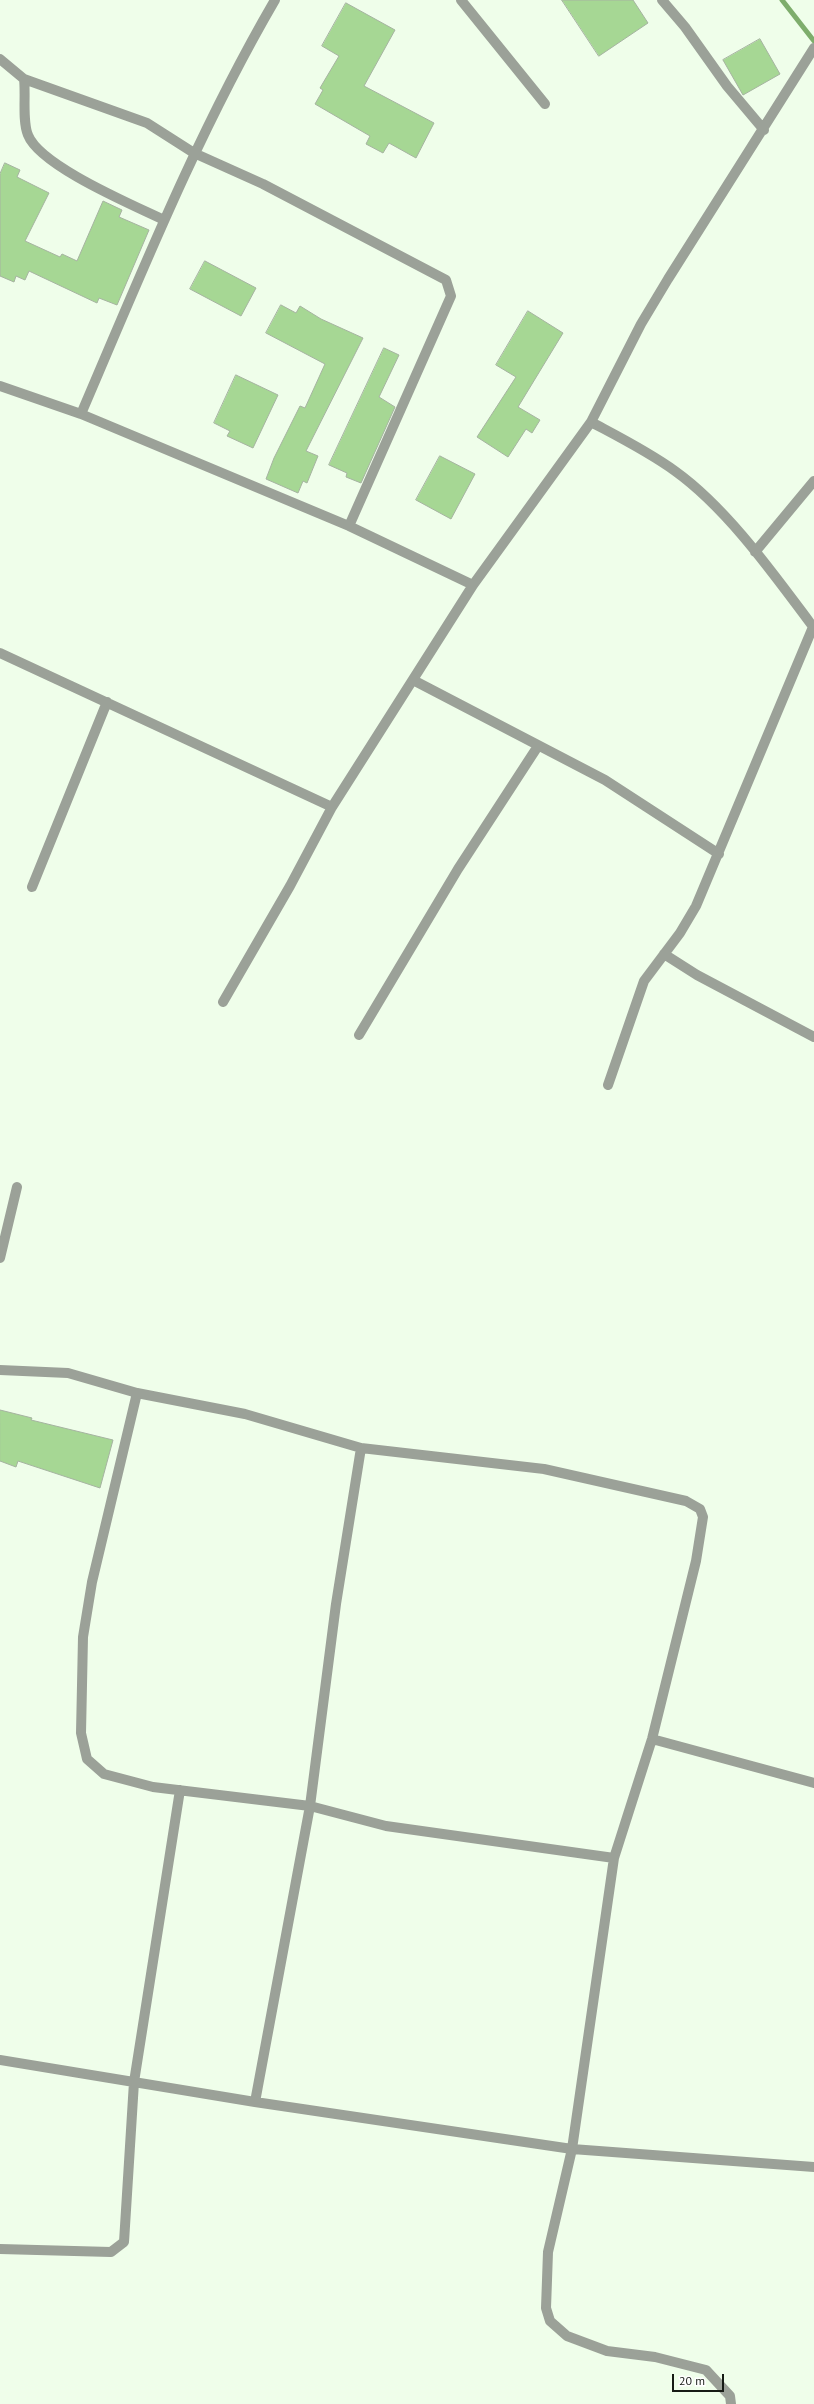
<!DOCTYPE html>
<html>
<head>
<meta charset="utf-8">
<style>
  body { margin:0 }
  #map { position:relative; width:814px; height:2404px; overflow:hidden; background:#effeea; font-family:"PT Sans",sans-serif }
  canvas { display:block }
  .scale { position:absolute; left:672px; top:2374px; width:52px; height:18px; box-sizing:border-box; border:2px solid #161b14; border-top:0; padding-left:5px; font-size:12px; line-height:14px; white-space:nowrap; color:#161b14; -webkit-text-stroke:3px #fff; paint-order:stroke }
</style>
</head>
<body>
<div id="map">
<canvas width="814" height="2404"></canvas>
<div class="scale">20 m</div>
</div>
<script>
const ctx = document.querySelector('canvas').getContext('2d');
ctx.lineJoin = 'round';
function trace(path, color, width, dash) { ctx.strokeStyle = color; ctx.lineWidth = width; ctx.lineCap = dash ? 'butt' : 'round'; ctx.setLineDash(dash || []); ctx.stroke(path); }
function paint(path, color) { ctx.fillStyle = color; ctx.fill(path, 'evenodd'); }
const stream = new Path2D(`
  M782,0L814,41`);
const building = new Path2D(`
  M562,0H633L648,23L599,56Z
  M346,3L395,30L364,86L434,123L416,158L389,143L383,153L366,144L370,136L315,104L323,90L320,88L339,56L322,46Z
  M760,39L780,74L743,95L723,60Z
  M5,163L20,170L17,177L49,193L25,241L60,257L62,254L77,261L103,201L122,210L119,217L149,230L117,305L99,298L97,303L29,271L25,280L16,276L14,282L0,276V174Z
  M205,261L256,288L241,316L190,289Z
  M281,305L296,313L300,306L321,319L363,338L306,451L318,456L307,483L303,481L298,493L266,479L274,458L300,406L305,408L325,364L266,333Z
  M528,311L563,333L518,407L540,420L532,433L526,429L508,457L477,437L516,377L496,365Z
  M384,348L399,355L379,397L395,407L361,483L346,477L347,473L329,465Z
  M236,375L278,395L253,448L227,436L230,431L214,423Z
  M440,456L475,474L451,519L416,500Z
  M0,1410L32,1418L31,1420L113,1440L100,1488L18,1461L16,1467L0,1461Z`);
const street = new Path2D(`
  M461,0L545,104
  M662,0L685,27L727,86L764,130
  M0,59L24,79L147,123L194,153L263,184L446,280L451,296L349,526
  M24,79C26,95 22,121 28,135C40,166 133,205 164,220
  M0,386L81,414L349,526L473,585
  M81,414C141,274 198,132 275,0
  M591,422C619,437 649,452 675,471C728,509 775,576 814,628
  M755,552L814,481
  M0,653L332,807
  M413,680L605,780L719,854
  M32,887L107,702
  M664,954L697,975L814,1037
  M223,1002L290,886L332,807L473,585L591,422L641,324L668,279L814,48
  M359,1035L458,869L538,746
  M608,1085L644,981L680,933L696,906L813,627
  M0,1258L17,1187
  M0,1370L68,1373L137,1393L245,1414L361,1448L544,1469L686,1501L700,1509L703,1517L696,1561L652,1739L614,1858L572,2149L548,2252L546,2308L550,2321L567,2336L607,2351L655,2357L706,2370L730,2396L731,2404
  M137,1393L92,1582L83,1637L81,1733L87,1759L104,1774L153,1787L310,1806L386,1826L614,1858
  M652,1739L814,1783
  M0,2060L255,2102L572,2149L814,2167
  M255,2102L310,1806L336,1604L361,1448
  M0,2249L111,2252L124,2242L134,2082L180,1790`);
trace(stream, '#7ead6c', 5);
paint(building, '#a6d794');
trace(building, '#a5b3a0', 1);
trace(street, '#9ba198', 10);
</script>
</body>
</html>
